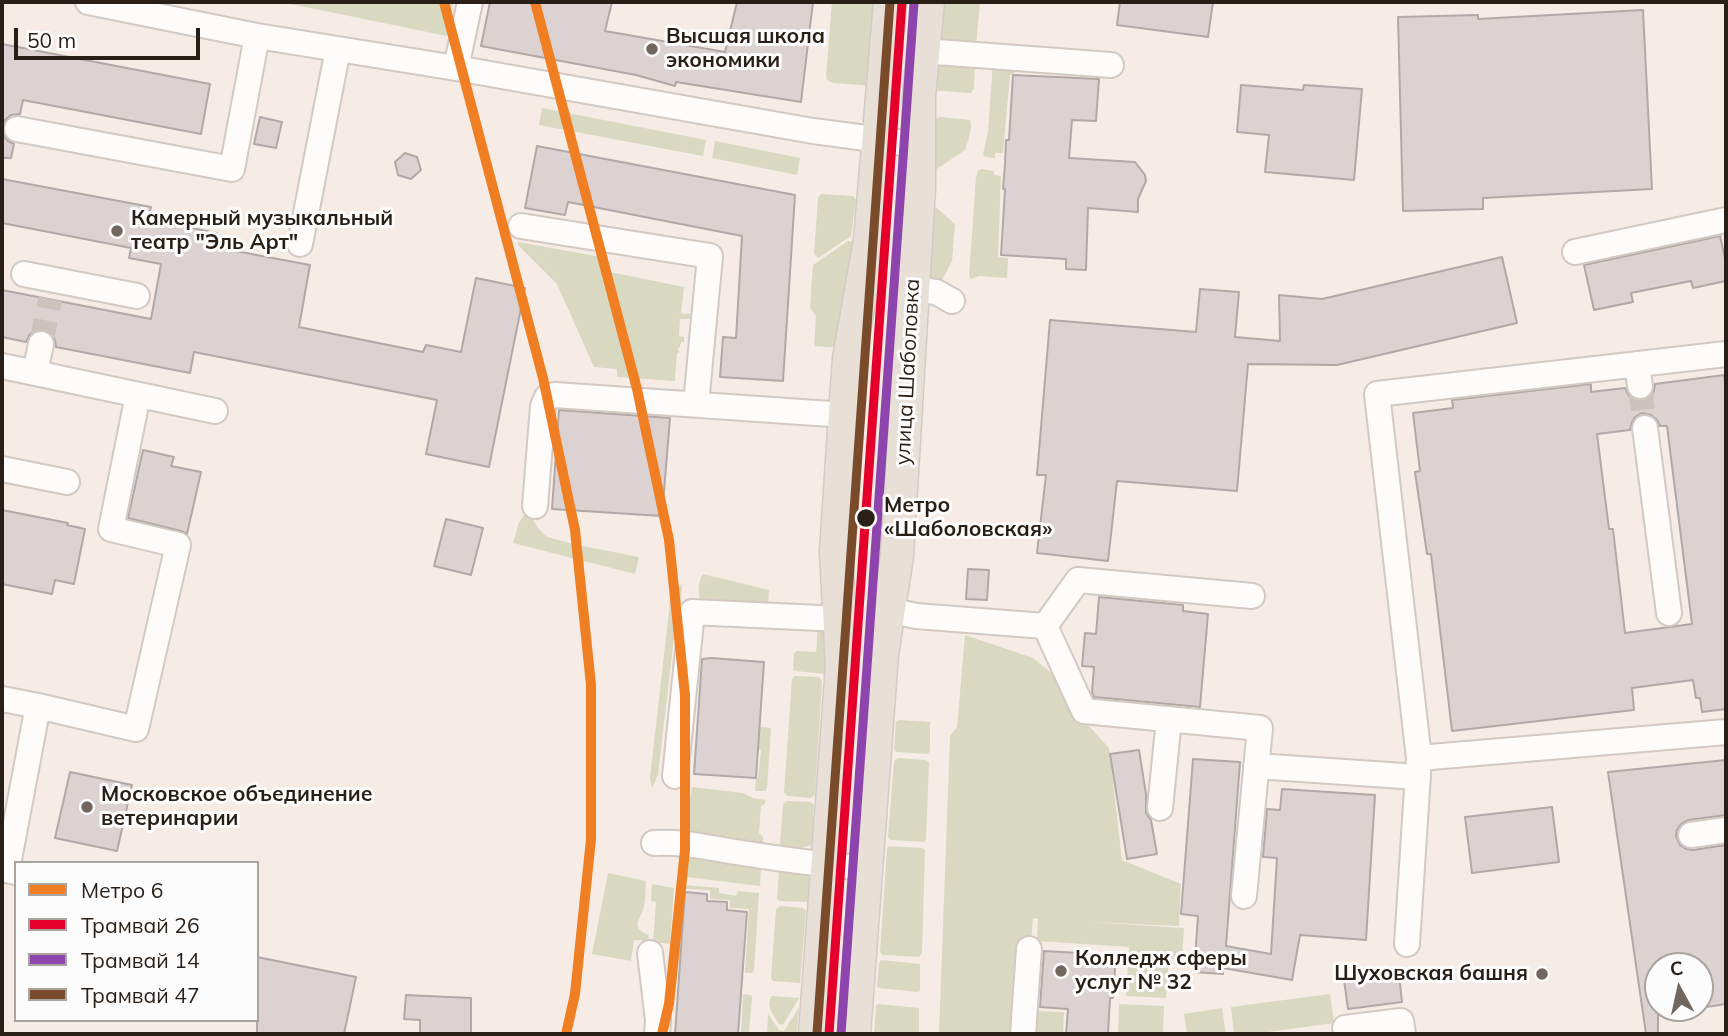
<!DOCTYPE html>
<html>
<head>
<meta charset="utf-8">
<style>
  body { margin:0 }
  #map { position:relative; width:1728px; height:1036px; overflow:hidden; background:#f6ece5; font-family:Mulish,sans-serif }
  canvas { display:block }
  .frame { position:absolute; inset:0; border:4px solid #291f17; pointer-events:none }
  .legend { position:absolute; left:14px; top:861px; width:245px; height:161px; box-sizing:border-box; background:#fcfcfc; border:2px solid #a8a4a0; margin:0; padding:9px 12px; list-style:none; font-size:21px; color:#291f17 }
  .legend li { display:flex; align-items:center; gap:14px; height:35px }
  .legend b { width:35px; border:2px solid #a8a4a0 }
  .north { position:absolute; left:1644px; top:952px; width:70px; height:70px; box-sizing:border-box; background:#fcfcfc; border:2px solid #a8a4a0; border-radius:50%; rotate:352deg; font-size:19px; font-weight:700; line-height:28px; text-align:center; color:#291f17 }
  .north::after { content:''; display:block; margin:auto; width:24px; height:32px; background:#71675f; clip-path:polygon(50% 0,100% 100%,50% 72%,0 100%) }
  .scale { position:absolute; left:14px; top:28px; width:186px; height:32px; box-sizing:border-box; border:4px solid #291f17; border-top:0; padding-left:9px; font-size:21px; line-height:24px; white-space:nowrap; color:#291f17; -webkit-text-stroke:5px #fcfcfc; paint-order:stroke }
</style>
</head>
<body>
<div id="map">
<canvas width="1728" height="1036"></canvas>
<div class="frame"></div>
<ul class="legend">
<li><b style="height:9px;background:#f07e23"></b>Метро 6</li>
<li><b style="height:9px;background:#e4002b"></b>Трамвай 26</li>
<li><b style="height:9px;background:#8e44ad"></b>Трамвай 14</li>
<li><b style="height:9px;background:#7a4b2a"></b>Трамвай 47</li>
</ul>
<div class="north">С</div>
<div class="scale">50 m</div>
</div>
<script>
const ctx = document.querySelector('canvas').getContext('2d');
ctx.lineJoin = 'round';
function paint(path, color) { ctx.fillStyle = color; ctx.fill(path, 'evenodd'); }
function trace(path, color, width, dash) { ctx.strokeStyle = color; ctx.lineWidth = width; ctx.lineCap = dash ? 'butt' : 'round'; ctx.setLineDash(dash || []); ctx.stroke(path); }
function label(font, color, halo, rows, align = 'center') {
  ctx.font = font + ' Mulish,sans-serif'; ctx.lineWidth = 6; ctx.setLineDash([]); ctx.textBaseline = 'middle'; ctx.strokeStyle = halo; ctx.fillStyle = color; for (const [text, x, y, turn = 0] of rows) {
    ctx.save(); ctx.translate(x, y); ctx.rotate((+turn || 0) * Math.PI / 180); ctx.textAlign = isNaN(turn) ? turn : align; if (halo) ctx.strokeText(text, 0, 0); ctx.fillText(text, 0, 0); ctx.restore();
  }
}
const green = new Path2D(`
  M281,2H453L447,36Z
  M832,2H883L876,86L833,83L827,80L826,76Z
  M935,2H980L976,46L941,40L938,37Z
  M975,62L974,88L971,93L928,90L938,64Z
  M993,63L1015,68L1014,74L1010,75L1003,153H995V158L985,157L983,154L988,131Z
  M542,108L706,140L703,156L539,125Z
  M940,117L970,120C973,129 968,141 965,150L931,173L929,123Z
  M715,141L800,158L797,175L712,158Z
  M981,169L994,171V175L1001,176L998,257L1008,258L1007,278L979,276L971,279L969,276L976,177L978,171Z
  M821,194L853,196L856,200L851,236L818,258L814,254L818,198Z
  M930,202L955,224L952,261L940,284L929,275Z
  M848,241L854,242L860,247L844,348L814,346L816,316L810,308L813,265Z
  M518,242L601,257L600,264L610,266V272L684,287L681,313L690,314V319H680L679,336L684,337V342H681L680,347L678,348L679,353H677L675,381L617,377V369L594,367L557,284L518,245Z
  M527,511L539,529L547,537L577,545L639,557L635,574L513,543L519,522Z
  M703,574L769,590L768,606L701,601C697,592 698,582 703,574Z
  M682,583L681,603H678L658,775L652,788L650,778L670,602Z
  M818,627L829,634L826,674L795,671L793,669L794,654L796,651L816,652Z
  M965,635L1033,658L1064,683L1076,712L1109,748L1122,860L1181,884L1179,926L1090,922L1184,928L1182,960L1169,958L1166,998L1126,996L1129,947L1037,941L1038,919L1033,918L1031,942L1016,1034H939L950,736L957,727Z
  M795,676L819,677L822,681L815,794L811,798L788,796L784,792L792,679Z
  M899,720L930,722V751L928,754L896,752L894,749L896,722Z
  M759,727L771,728L767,789L765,791H755L756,778H758L761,750L758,749Z
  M898,758L925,760L929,762L926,839L924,842L891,840L888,837L894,761Z
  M692,787L743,793L753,798L765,800V804L761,806L759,833L763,837V844L685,831Z
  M787,801L811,802L814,805L813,816L824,823L815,844L801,848L780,845L783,804Z
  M889,846L922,848L925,850L922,953L919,957L883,955L880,952L887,849Z
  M691,857L761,868L760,886L687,877L689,859Z
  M779,870C803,873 812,870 820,896L808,902L780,901L777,899Z
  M608,873L646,881C645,889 646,898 644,906C643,917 627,927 649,935L648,941L634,940L631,961L592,954Z
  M652,884L674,888L670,944L653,942L656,902L651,901Z
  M686,885L719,888V893L736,896L738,891L759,893L754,970L752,973H745L749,909L730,908V900L710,899V890L686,889Z
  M780,906L803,908L806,911L800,983L773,981L771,978L776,909Z
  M881,960L920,964V990L918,992L879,988L877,986L879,963Z
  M743,994L751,995L752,997L749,1034H741Z
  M1330,994L1334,1023L1253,1034H1234L1231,1007Z
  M772,996L799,998L783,1025L779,1024C774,1015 765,1006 772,996Z
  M878,1004L919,1008V1034H874L876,1006Z
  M1119,1004L1164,1006L1163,1034H1118Z
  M799,1007L797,1034H767L768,1014L779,1030L784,1031Z
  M1222,1008L1226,1034H1187L1184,1014Z
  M1033,1011L1064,1012L1063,1034H1031Z`);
const building = new Path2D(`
  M490,2H612L605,31L725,52L737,2H813L801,102L676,82L675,86L636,75L481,46Z
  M1120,2H1213L1208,37L1117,25Z
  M1643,10L1652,189L1483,198V209L1403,211L1398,17L1478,15V19Z
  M2,44L210,84L201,134L23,100L20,114L11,115L5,120L3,126V135L8,141L14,144L11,158H2Z
  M1013,75L1099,79L1096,121L1072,120L1069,158L1135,162L1145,175L1146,181L1138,199V212L1088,208L1086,270L1066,269V259L1001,255L1005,189H1003L1005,164L1006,140H1009Z
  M1241,85L1303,90L1304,85L1362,89L1354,180L1265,172L1269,135L1237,132Z
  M260,117L282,122L276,148L254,144Z
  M537,146L795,195L783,381L720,377L723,337L736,338L742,236L568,202L565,215L525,208Z
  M405,153L417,157L421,170L411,179L398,175L395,162Z
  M2,179L151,207L148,219L217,233L214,247L310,265L299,327L423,352L426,345L461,352L476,278L525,288L489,467L426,454L437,400L194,352L190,373L56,347L55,340L51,333L43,329L36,330L30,334L26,342L2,337V290L151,319L161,264L129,258L131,248L2,223Z
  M1720,236L1726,263V281L1693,288L1691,281L1631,293L1633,302L1594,310L1584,265Z
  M1502,257L1517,323L1337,365L1248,364L1237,491L1117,481L1108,561L1037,553L1046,475H1037L1050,320L1196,332L1200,289L1239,292L1235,337L1280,341L1279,295L1322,299Z
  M1724,375L1726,391V709L1702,712L1700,698H1696L1693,680L1632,688L1634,710L1452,731L1431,554H1427L1415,472L1420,471L1413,413L1453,408L1452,400L1591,384V392L1625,388L1629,396L1634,399L1641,401L1650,397L1654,391L1655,384ZM1642,413L1651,415L1657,420L1660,426H1667L1692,624L1625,633L1613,529H1609L1597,434L1630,430L1632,422L1635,417Z
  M559,410L670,418L662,516L552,509Z
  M143,450L174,457L171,466L201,472L187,534L181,531L128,518Z
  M2,510L68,523L67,525L85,529L74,584L55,580L52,594L2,584Z
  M446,519L483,528L471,575L434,566Z
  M968,569L989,570L987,600L966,599Z
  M1099,597L1183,605V611L1208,614L1200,707L1094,697L1092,692L1094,667L1082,666L1085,633L1096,634Z
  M711,658L764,662L756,778L694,774L702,659Z
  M1139,750L1146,794V813L1151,820L1157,854L1127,859L1110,754Z
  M1193,759L1240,762L1226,946L1271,954L1277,858L1263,857L1267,809L1280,810L1282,789L1375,795L1366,940L1300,935L1292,980L1223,968V974L1194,972L1198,916L1181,914Z
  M1726,760V815L1688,820L1681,824L1677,830L1676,836L1680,845L1686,849L1693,850L1726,845V1004L1700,1008V966H1658V1034H1646L1608,772Z
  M70,772L132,785L117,851L55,838Z
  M1552,807L1559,862L1472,873L1465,817Z
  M685,892L707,894V901L727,902V910L747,912L738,1034H675Z
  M1044,951L1116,955L1113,998H1110L1108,1034H1066L1068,1009L1040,1007Z
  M257,957L356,977L344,1034H257Z
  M1399,974L1402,1002L1348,1009L1344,980Z
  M406,995L471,998V1034H420V1020L404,1019Z`);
const minorTunnel = new Path2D(`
  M41,344L50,299
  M1640,386L1645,428`);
const minor = new Path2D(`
  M88,2L257,36L456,68L813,131L919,145
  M923,51L1111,65
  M456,68L470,2
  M17,129L232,169L257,36
  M521,226L710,256L696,404
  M300,244L338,49
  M1575,252L1726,220
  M24,274L137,296
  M913,289L936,292L952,301
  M1726,354L1377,394L1419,758L1726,732
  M1637,364L1640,386
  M2,366L215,411
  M35,373L41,344
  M1645,428L1669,613
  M2,469L67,482
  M535,506L543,406L547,397L555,395L845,415
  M889,610L916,616L1045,626L1078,580L1252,596
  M1045,626L1084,711L1260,728L1244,896
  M2,699L38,706L7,870L16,872
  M38,706L136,729L178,545L111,529L138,395
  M1256,766L1418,777
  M675,776L692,612L840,619
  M1160,808L1169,719
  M1691,835L1726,830
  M654,843C681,841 709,848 736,852C779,859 822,865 867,868
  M1407,944L1419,758
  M650,953L658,1020L657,1034
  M1345,1028L1401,1021L1403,1034
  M1023,1034L1029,949`);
const major = new Path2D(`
  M815,1034L842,666L836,552L845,415L849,359L870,240L890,2
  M854,1034L882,654L897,556L919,188V96L928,2`);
const tram1 = new Path2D(`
  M829,1034L902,2`);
const tram2 = new Path2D(`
  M841,1034L914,3`);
const tram3 = new Path2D(`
  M817,1033L890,2`);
const metro1 = new Path2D(`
  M444,2L543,378L575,530L591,685V839L575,994L566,1034
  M535,2L637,389L669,540L685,695V850L669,1004L662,1034`);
const markers = [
  [652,49,7,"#71675f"],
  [117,231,7,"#71675f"],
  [866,518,10,"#291f17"],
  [87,807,7,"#71675f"],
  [1061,971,7,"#71675f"],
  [1542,974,7,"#71675f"]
];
const poiNames = [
  ["Высшая школа",666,37],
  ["экономики",666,61],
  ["Камерный музыкальный",131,219],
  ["театр \"Эль Арт\"",131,243],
  ["Московское объединение",101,795],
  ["ветеринарии",101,819],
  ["Колледж сферы",1075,959],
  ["услуг № 32",1075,983],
  ["Шуховская башня",1528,974,"right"]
];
const streetNames = [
  ["улица Шаболовка",908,372,-87]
];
const stopNames = [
  ["Метро",884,506],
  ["«Шаболовская»",884,530]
];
paint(green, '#d9d8c0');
paint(building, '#dcd2d2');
trace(building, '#b2a8a8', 2);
trace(minorTunnel, '#cdc3bc', 24, [24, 12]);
trace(minor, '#d3c9c2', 28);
trace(major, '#d1cbc7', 35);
trace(minor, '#fefcfb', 24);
trace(major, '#e8dfd7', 32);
trace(tram1, '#e4002b', 9);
trace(tram2, '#8e44ad', 9);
trace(tram3, '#7a4b2a', 9);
trace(metro1, '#f07e23', 10);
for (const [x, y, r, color] of markers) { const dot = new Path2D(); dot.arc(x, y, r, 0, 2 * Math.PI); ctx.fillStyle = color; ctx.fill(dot); trace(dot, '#fcfcfc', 2.5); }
label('bold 21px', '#291f17', '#fcfcfc', poiNames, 'left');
label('21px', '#291f17', '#fcfcfc', streetNames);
label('bold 21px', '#291f17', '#fcfcfc', stopNames, 'left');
</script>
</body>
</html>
